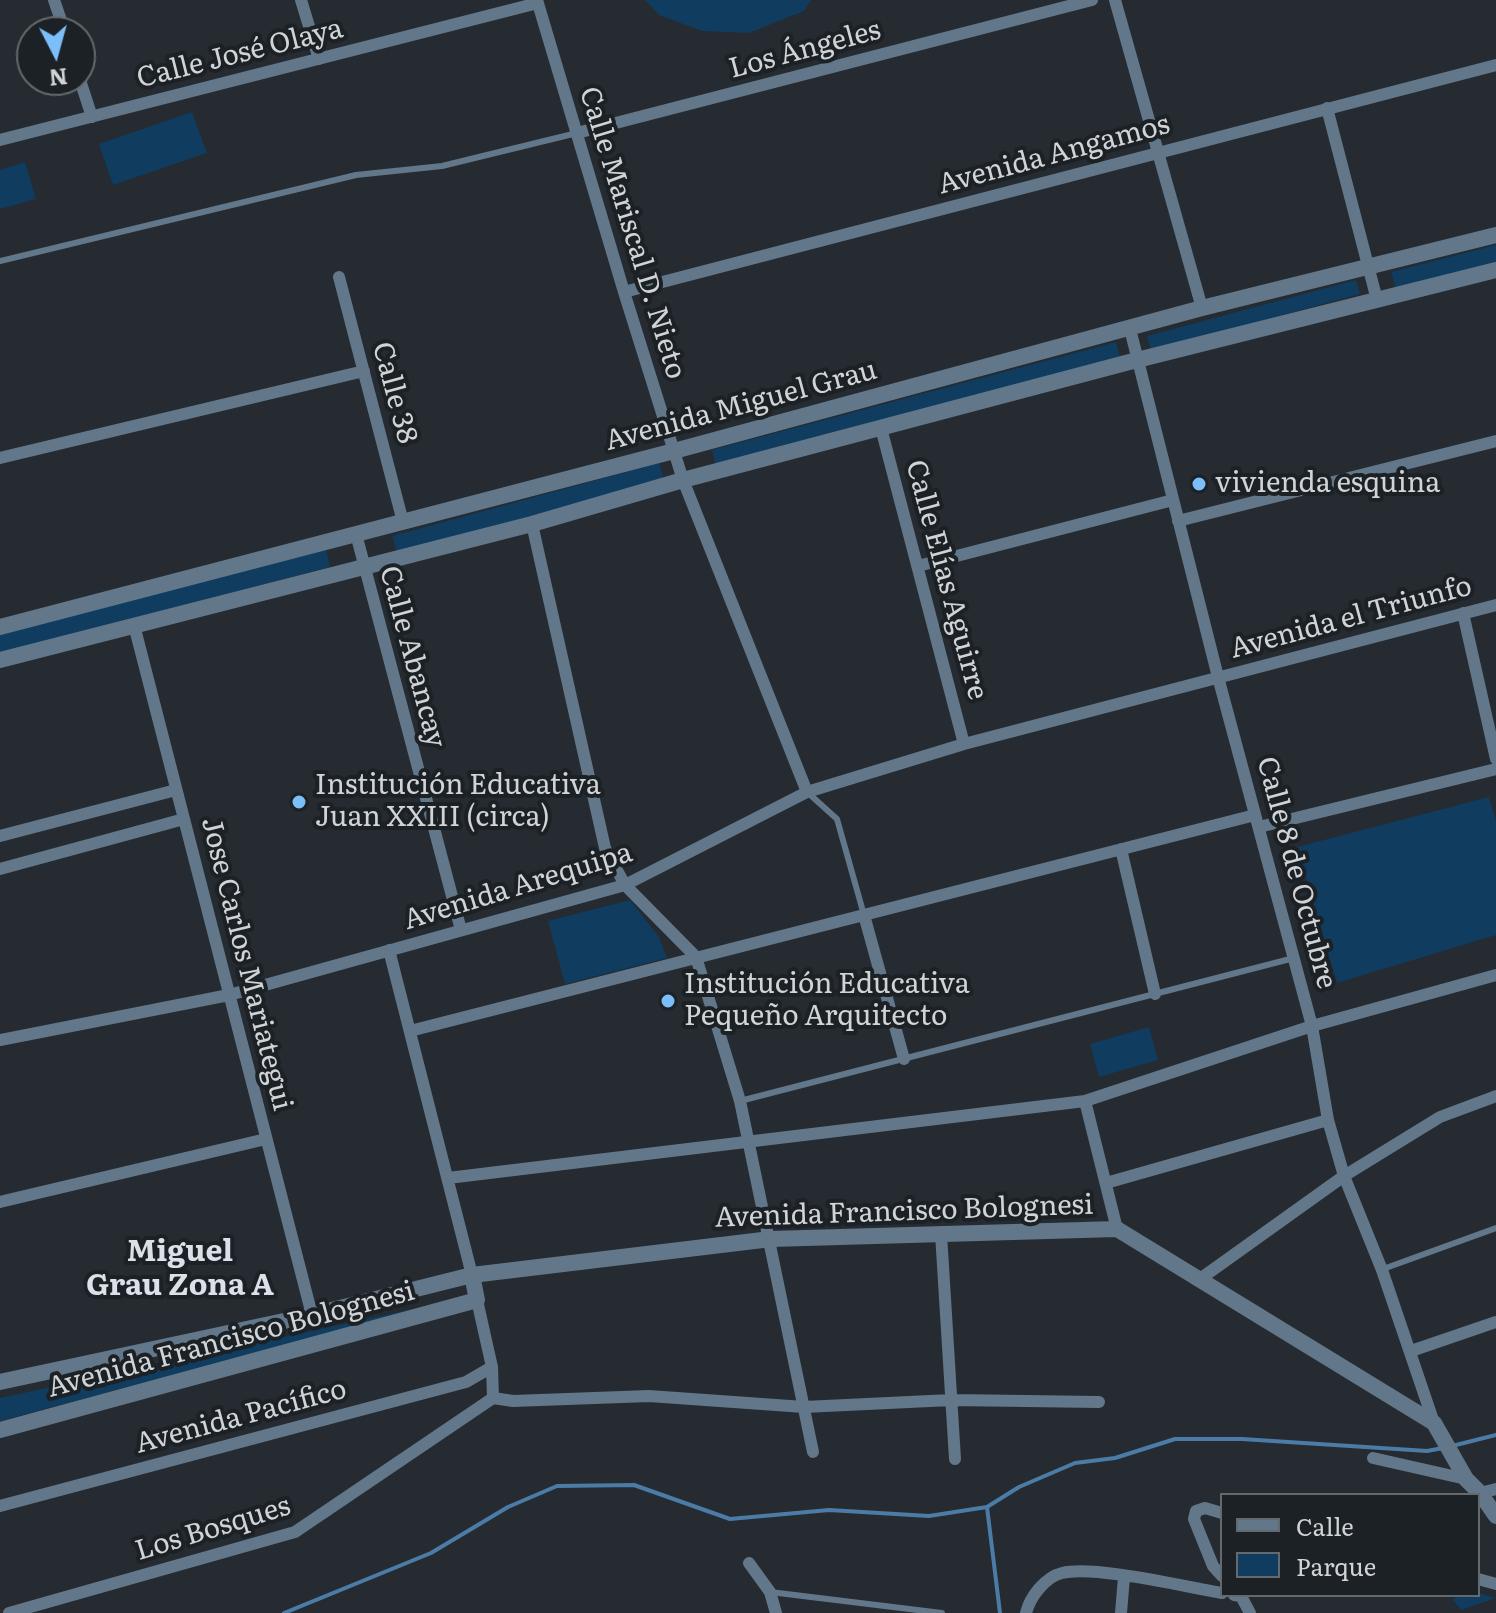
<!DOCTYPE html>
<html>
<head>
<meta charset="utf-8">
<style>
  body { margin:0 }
  #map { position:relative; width:1496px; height:1613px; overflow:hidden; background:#252b30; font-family:Literata,serif }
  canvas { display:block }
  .legend { position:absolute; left:1220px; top:1493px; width:260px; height:104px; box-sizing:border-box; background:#1c2126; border:2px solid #64696d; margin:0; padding:10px 14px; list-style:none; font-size:24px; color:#d0d4d7 }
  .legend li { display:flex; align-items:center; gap:16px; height:40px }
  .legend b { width:40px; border:2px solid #64696d }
  .north { position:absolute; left:16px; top:16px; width:80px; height:80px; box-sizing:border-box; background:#1c2126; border:2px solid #64696d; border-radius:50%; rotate:174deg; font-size:22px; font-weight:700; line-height:32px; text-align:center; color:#d0d4d7 }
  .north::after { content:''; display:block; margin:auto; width:28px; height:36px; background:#7cbef9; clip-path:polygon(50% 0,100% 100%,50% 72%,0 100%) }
</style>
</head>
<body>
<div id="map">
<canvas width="1496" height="1613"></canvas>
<ul class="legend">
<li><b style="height:10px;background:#62778a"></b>Calle</li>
<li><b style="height:22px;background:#0f3c5f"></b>Parque</li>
</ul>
<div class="north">N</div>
</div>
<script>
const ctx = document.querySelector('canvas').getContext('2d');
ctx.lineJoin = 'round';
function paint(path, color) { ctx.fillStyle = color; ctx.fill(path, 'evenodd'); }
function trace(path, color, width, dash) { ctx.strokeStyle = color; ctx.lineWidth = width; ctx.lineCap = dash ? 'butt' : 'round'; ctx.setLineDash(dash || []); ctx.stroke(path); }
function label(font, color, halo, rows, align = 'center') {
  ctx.font = font + ' Literata,serif'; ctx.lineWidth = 8; ctx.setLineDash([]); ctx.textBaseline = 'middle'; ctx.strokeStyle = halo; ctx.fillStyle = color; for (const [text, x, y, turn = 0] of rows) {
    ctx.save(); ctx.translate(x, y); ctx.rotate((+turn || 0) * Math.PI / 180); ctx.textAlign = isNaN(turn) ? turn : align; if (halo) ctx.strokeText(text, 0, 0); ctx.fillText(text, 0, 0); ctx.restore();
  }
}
const green = new Path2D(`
  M645,0H811L804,11L749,33L702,31L659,15Z
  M192,112L207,153L113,185L99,144Z
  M25,162L36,199L0,209V170Z
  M1496,245V264L1396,289L1391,272Z
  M1356,280L1360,294L1151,351L1147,336Z
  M1116,342L1120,358L716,466L712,450Z
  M659,463L664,480L397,553L392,536Z
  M326,549L330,567L0,653V634Z
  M1489,797L1496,821V935L1337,983L1297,847Z
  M630,900L659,937L667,958L565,984L548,921Z
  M1149,1027L1158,1060L1099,1077L1090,1044Z
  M455,1300L0,1421V1398Z
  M1478,1593L1496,1598L1461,1610L1453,1600L1457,1595H1478Z`);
const stream = new Path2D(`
  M1452,1446L1496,1435
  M987,1507L1000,1613
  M284,1613L431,1553L508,1507L557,1486L634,1485L730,1519L829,1510L929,1516L987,1507L1019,1487L1075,1463L1115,1458L1175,1439H1242L1427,1451L1443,1448`);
const service = new Path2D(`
  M0,261L356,175L442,166L577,133
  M807,792L837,819L864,915
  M740,1101L1294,958
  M1383,1269L1496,1228
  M770,1592L942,1613`);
const minor = new Path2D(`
  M54,0L65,32
  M301,0L319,59
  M537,0L624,292L683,480L807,792
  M1115,0L1202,308
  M80,80L92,117
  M1327,108L1377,300
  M577,133L1092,0
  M0,140L538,3
  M339,277L403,522
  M624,292L1496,65
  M1130,329L1218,677L1312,1026L1328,1120L1344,1176L1382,1270L1434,1423
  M881,428L964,744
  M0,458L364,371
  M1178,521L1496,441
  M532,524L605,848L625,885L696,957L740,1101L813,1452
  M356,534L461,930
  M918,566L1173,500
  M1463,613L1496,759
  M134,625L312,1315
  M1259,827L1496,769
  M0,836L176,790
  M1121,849L1155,994
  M0,869L184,819
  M864,915L904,1059
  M389,950L472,1275
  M410,1031L1255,815
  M0,1040L229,995L625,885L807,792L964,744L1496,605
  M1085,1101L1117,1229
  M448,1178L1085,1101L1312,1026L1496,975
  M1106,1183L1328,1120
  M0,1202L266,1139
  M941,1234L955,1459
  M1200,1279L1344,1176L1440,1117L1496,1096
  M477,1300L492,1367L493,1398
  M1411,1351L1496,1322
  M493,1398L513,1401L649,1396L804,1407L951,1400L1099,1402
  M1373,1458L1466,1479
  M1480,1493L1496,1489
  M0,1506L466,1382L492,1367
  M1222,1513L1205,1508L1196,1511L1194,1519L1213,1566L1222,1576
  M749,1563L770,1592L776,1613
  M1478,1579L1496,1584
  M1234,1595L1241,1596L1250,1613
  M9,1613L295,1532L493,1398
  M1026,1613C1030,1597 1045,1577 1062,1573C1094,1565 1186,1587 1222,1593
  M1121,1613L1124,1577`);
const tertiary = new Path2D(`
  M0,627L674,451L1202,308L1496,235
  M0,660L532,524L683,480L1137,360L1496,270
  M0,1382L312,1315L472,1275L771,1239L1117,1229L1434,1423L1466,1479L1480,1493L1496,1516
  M0,1430L477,1300L472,1275`);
const markers = [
  [1199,484,8,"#7cbef9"],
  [299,802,8,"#7cbef9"],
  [668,1001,8,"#7cbef9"]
];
const streetNames = [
  ["Los Ángeles",805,50,-15],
  ["Calle José Olaya",240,54,-14],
  ["Avenida Angamos",1054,155,-15],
  ["Calle Mariscal D. Nieto",632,233,73],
  ["Calle 38",394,393,75],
  ["Avenida Miguel Grau",741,406,-15],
  ["Calle Elías Aguirre",946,580,75],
  ["Avenida el Triunfo",1351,618,-15],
  ["Calle Abancay",412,657,75],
  ["Calle 8 de Octubre",1296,873,75],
  ["Avenida Arequipa",518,887,-17],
  ["Jose Carlos Mariategui",246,964,76],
  ["Avenida Francisco Bolognesi",904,1212,-2],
  ["Avenida Francisco Bolognesi",231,1340,-15],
  ["Avenida Pacífico",241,1417,-15],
  ["Los Bosques",213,1529,-17]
];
const poiNames = [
  ["vivienda esquina",1215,484],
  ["Institución Educativa",315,786],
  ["Juan XXIII (circa)",315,818],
  ["Institución Educativa",684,985],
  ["Pequeño Arquitecto",684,1017]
];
const neighbourhoodNames = [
  ["Miguel",180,1252],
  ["Grau Zona A",180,1286]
];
paint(green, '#0f3c5f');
trace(stream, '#4a7ca7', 4);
trace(service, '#62778a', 6);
trace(minor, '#62778a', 12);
trace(tertiary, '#62778a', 16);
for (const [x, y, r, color] of markers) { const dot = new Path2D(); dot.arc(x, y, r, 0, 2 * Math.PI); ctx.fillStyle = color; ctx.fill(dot); trace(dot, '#1c2126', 3); }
label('28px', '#d0d4d7', '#1c2126', streetNames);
label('28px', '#d0d4d7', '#1c2126', poiNames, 'left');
label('bold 30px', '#dae1e8', '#1c2126', neighbourhoodNames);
</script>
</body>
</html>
